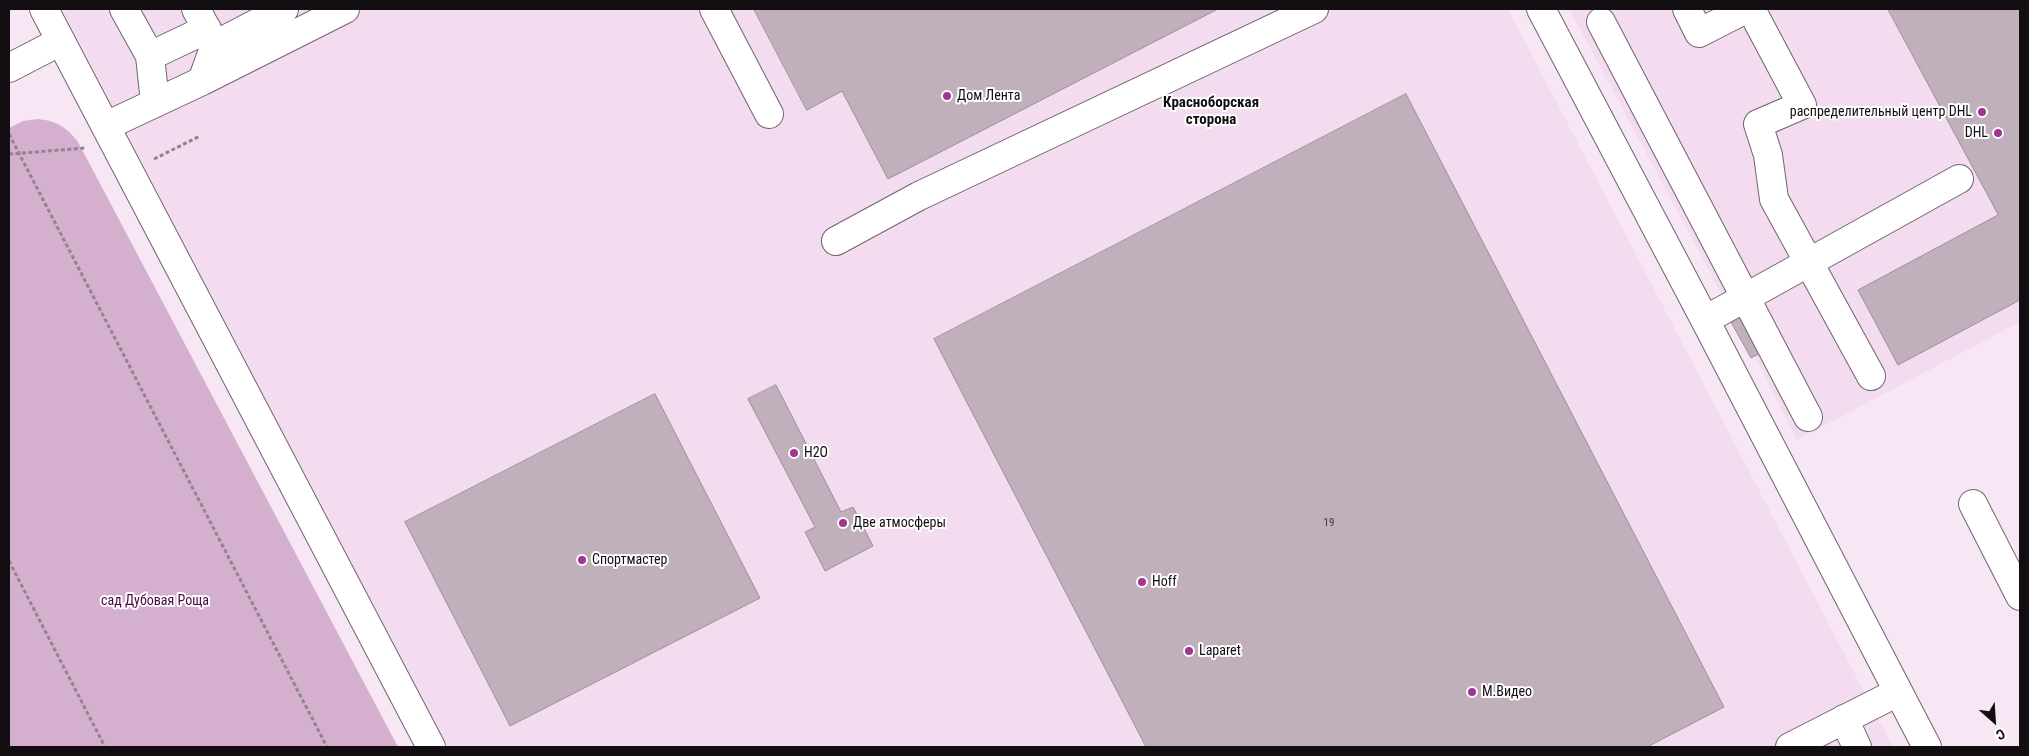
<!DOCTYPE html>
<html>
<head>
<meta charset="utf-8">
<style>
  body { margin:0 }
  #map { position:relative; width:2029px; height:756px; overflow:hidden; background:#f7e7f4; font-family:"Roboto Condensed",sans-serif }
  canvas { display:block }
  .frame { position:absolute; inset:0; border:10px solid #120d11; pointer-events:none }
  .north { position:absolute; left:1969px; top:696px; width:50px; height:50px; -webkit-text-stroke:4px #fff; paint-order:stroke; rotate:154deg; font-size:14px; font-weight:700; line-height:20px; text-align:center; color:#120d11 }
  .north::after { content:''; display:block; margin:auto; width:18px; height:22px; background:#120d11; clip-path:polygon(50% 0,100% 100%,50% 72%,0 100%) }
</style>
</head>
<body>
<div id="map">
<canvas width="2029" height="756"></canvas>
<div class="frame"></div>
<div class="north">С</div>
</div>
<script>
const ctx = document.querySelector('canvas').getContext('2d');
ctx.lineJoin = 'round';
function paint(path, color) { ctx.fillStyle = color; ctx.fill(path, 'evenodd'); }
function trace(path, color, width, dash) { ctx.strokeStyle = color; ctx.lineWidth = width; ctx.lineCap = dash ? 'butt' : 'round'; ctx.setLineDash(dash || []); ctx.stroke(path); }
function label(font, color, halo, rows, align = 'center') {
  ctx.font = font + ' "Roboto Condensed",sans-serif'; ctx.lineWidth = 4; ctx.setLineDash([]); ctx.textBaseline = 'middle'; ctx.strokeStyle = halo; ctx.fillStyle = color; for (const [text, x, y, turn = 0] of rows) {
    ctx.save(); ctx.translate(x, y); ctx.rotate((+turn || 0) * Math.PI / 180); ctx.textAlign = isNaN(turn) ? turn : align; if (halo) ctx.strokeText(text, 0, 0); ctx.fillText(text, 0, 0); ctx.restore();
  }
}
const built = new Path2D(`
  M62,9H1508L1893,747H448Z
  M1569,9H2020V322L1797,440L1755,357L1751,358L1732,324L1731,322L1735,319Z`);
const green = new Path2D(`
  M38,119C57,121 66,127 78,142L398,747H9V128L23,121Z`);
const building = new Path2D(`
  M754,9H1218L888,179L842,91L807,110Z
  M1888,9H2020V300L1898,365L1858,290L1998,215Z
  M1406,94L1724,707L1647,747H1146L934,339Z
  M1742,316L1762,352L1751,358L1731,322Z
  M776,385L841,512L853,507L873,546L825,571L805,532L815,527L748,399Z
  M655,394L760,598L510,726L405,522Z`);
const path = new Path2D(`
  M9,134L327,747
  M9,154L85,148
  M154,159L200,136
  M9,561L105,747`);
const minor = new Path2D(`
  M44,9L431,747
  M124,9L150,56L155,103
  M196,9L215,45L202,81
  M714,9L769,114
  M1541,9L1705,320L1927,747
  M1687,9L1699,33L1746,9
  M1751,9L1802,105L1758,124L1768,155L1774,199L1871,376
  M1601,22L1808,417
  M215,45L284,9
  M150,56L207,29
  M9,68L61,41
  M106,126L202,81L345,9
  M836,241L919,196L1314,9
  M1705,320L1959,179
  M1973,504L2020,596
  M1844,719L1857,747
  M1790,747L1898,692`);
const markers = [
  [947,96,5,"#a13595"],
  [1982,112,5,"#a13595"],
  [1998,133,5,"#a13595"],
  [794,453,5,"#a13595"],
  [843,523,5,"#a13595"],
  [582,560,5,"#a13595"],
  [1142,582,5,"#a13595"],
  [1189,651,5,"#a13595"],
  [1472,692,5,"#a13595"]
];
const numberNames = [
  ["19",1329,523]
];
const poiNames = [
  ["Дом Лента",957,96],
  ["распределительный центр DHL",1972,112,"right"],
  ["DHL",1988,133,"right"],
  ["H2O",804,453],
  ["Две атмосферы",853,523],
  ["Спортмастер",592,560],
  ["Hoff",1152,582],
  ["Laparet",1199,651],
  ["М.Видео",1482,692]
];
const parkNames = [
  ["сад Дубовая Роща",155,601]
];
const neighbourhoodNames = [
  ["Красноборская",1211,103],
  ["сторона",1211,120]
];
paint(built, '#f3dcef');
paint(green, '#d5b0ce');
paint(building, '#bfb0bc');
trace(building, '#9e8f9b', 1);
trace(minor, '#70626e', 30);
trace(path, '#90858e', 3, [4, 2.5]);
trace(minor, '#fff', 28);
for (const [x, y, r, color] of markers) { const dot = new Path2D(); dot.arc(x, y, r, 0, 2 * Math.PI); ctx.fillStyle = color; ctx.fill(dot); trace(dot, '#fff', 2); }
label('11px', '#3d363c', null, numberNames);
label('14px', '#120d11', '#fff', poiNames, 'left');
label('14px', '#490a43', '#fff', parkNames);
label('bold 15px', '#120d11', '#fff', neighbourhoodNames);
</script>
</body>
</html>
